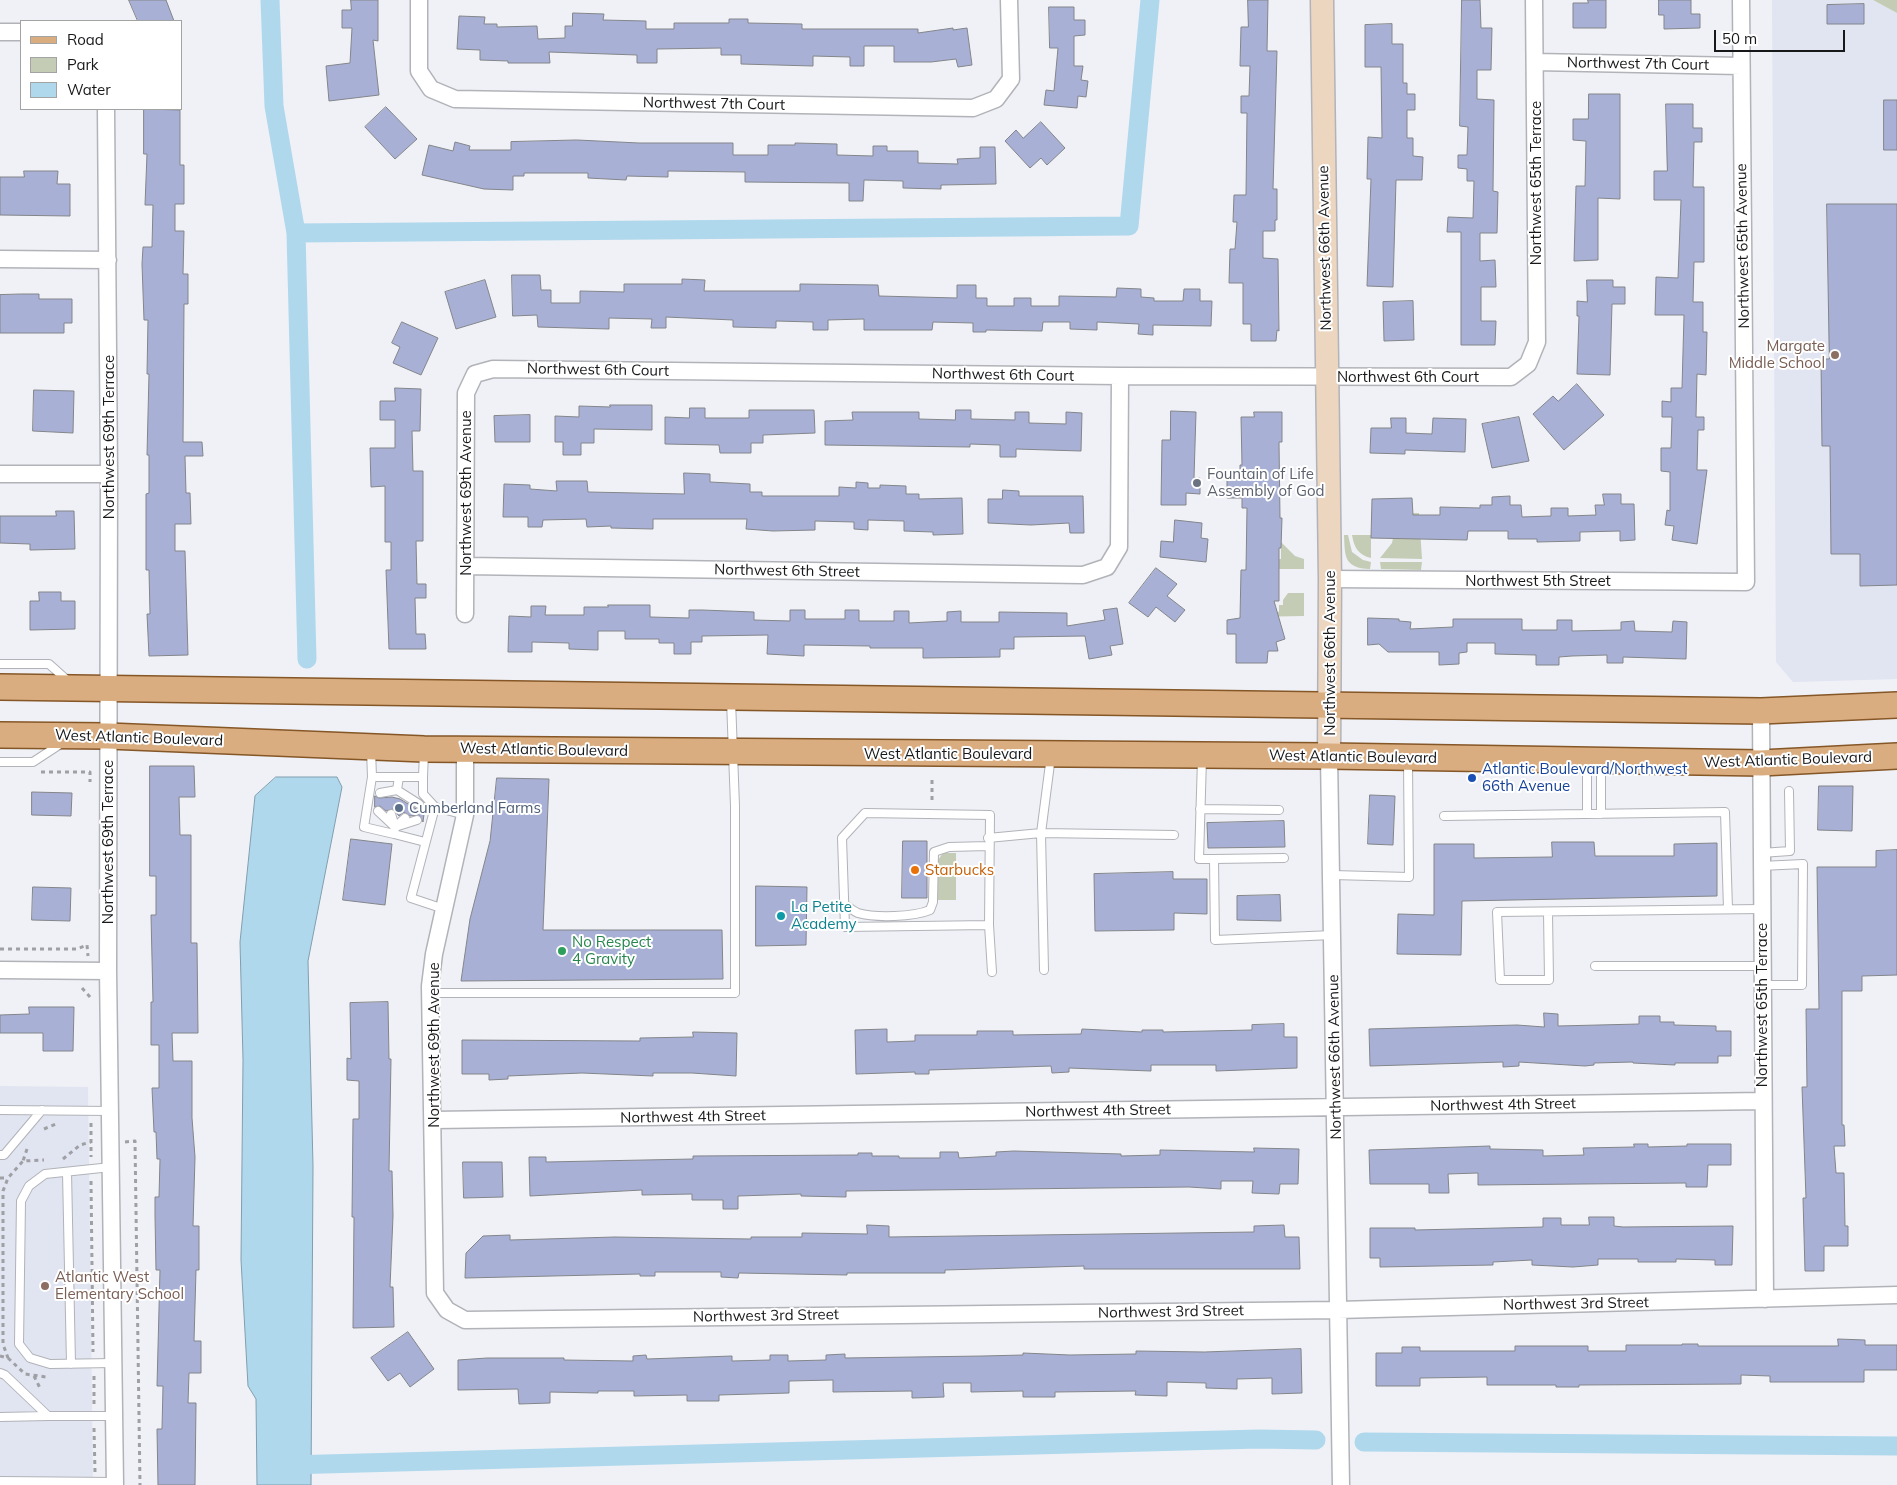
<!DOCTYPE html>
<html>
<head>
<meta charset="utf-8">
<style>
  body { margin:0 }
  #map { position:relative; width:1897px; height:1485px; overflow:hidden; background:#eff1f6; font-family:Mulish,sans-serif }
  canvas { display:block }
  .legend { position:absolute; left:20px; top:20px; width:162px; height:90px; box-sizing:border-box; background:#fff; border:1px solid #a2a3a3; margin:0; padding:6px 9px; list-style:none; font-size:15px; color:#17181a }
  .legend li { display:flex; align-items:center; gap:10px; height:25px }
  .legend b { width:25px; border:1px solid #a2a3a3 }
  .scale { position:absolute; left:1714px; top:30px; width:131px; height:22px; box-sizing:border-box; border:2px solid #17181a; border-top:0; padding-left:6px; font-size:15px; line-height:18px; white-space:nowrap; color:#17181a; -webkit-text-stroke:4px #fff; paint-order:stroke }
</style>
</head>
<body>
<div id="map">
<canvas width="1897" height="1485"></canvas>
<ul class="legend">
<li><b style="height:6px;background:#d9ad80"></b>Road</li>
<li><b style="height:14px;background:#c4ccb5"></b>Park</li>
<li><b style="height:14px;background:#afd8ed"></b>Water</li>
</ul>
<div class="scale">50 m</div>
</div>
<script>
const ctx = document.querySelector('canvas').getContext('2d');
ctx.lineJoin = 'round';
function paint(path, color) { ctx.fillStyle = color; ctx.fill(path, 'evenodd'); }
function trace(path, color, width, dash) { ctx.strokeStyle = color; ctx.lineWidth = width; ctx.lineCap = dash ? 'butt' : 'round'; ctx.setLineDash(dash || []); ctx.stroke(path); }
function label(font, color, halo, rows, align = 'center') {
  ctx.font = font + ' Mulish,sans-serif'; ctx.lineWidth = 4; ctx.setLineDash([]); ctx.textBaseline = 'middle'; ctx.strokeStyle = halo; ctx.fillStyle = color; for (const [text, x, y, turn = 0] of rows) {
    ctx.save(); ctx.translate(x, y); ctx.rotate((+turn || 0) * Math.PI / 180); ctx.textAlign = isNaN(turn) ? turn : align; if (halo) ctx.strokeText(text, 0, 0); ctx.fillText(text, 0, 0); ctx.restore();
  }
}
const built = new Path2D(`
  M1772,0H1873L1897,13V679L1793,682L1776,662Z
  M0,1086L88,1087L93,1485H0Z`);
const green = new Path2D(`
  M1772,0H1897V13L1873,0Z
  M1413,513H1419L1422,559L1380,558L1392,543L1393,538Z
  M1344,535H1348L1352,552L1363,560L1371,562L1370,569C1344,568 1345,557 1344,535Z
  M1352,535H1371V558C1358,555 1354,547 1352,535Z
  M1281,542L1295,556L1304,559V569H1279V566L1256,559H1281Z
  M1380,562H1422L1421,570L1381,569Z
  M1288,593H1304V616L1253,617V612H1279V605H1283V600Z
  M943,853H956V900H937L938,860Z`);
const water = new Path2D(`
  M276,777H337L342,787L308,961L313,1166L311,1485H257L256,1399L248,1386L241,1260L243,1060L240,942L255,796Z`);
const canal = new Path2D(`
  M270,0L274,106L296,233L307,659
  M296,233L1129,226L1150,0
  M1364,1442L1897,1446
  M287,1465L1259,1439L1316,1440`);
const building = new Path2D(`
  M129,0H166L174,21H138Z
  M351,0H378V41L373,40L379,95L329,101L326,66L350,63L352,28H342V10H351Z
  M1248,0H1268L1267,51H1277L1273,189H1277V220H1275V231H1263V258L1278,259L1279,331L1277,330L1276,341H1251V324H1243V283H1229L1230,249H1235L1237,222H1233L1234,195H1246L1247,113H1241V96H1249L1250,66H1240L1241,27H1248Z
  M1462,0H1480L1481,28H1492L1491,70H1477V99L1494,100L1493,191L1498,192L1497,233H1480V261L1495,260L1496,287H1481V321H1496L1495,345H1461V232H1447L1448,217L1473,218L1474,181H1467V169L1458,168V155H1467L1468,127L1460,126Z
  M1588,0H1606V28H1573V3H1588Z
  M1659,0H1691V14H1700V28L1664,29V15H1659Z
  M1864,4V24H1827V5Z
  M1049,7H1074V20H1085V35L1074,36V66H1083L1081,80L1088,81L1086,97L1078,96L1077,108L1044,105L1046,90L1054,91L1058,48H1050Z
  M573,13L604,14L603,20L646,21V29H674V23H729V19H748V23L802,24V29H918V33L953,28V30L967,28L972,65L958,67L956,59L931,62H894V46H864V66H850V57L813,56V66L741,64V55H721V48L657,49V63H637V55L549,52L550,63H508V61L480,60V50L457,49L459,16L485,17L484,24H497V27L537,26L538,39L565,38V26H572Z
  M1392,24V44H1403V83H1407V94H1415V110H1407V138H1413V156L1423,157L1422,180H1396L1393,287L1367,286L1371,179H1367L1368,137L1382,138L1381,67H1365V25Z
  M1589,94H1620V199L1598,198V260L1574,261L1576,186H1585L1586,141L1573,140V119H1588Z
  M1884,100H1897V150H1884Z
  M1666,104H1693V128H1702V142H1694L1693,187H1704V262H1694L1693,302H1703V332H1707L1706,375L1697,374L1696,417H1704V430H1698L1697,470H1707L1697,544L1672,540L1674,526L1665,525L1667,510L1670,511V472L1661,471V448H1671L1672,417H1662V401L1671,402V388H1682L1684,315H1655L1656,277L1678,278L1681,200H1654V171H1667Z
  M386,107L417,139L395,159L365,127Z
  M144,109L180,110V165H184V204H175V231H184L183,274H188V304H184L183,442H202L203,456H185L186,493H190L191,524H175V551H185L188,655L149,656L147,614H150L149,570H146V494L149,493V455H147L149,374H147L148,320H144L142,264L143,247H152L153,205H145L147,154H144Z
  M1041,122L1065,148L1047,165L1041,158L1030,168L1005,141L1016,130L1023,138Z
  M577,140L639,143H733V155H768V145H795V143L837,144V155L873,156V146H887V151H918V163L958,164L957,159L980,158V147H995L996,184L941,185V189L903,188V181L864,180L863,201H849V183L745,182V172L668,171V177L627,176L626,180L588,178V173H524V176H513V190L484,189L422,175L429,145L453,151L455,142L470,146L469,150H511V142Z
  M24,171H58L57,184H70V216L0,215V177H24Z
  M1827,204H1897V585L1860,586V554H1831L1830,446H1822L1821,359H1829Z
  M512,275H540L541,290H551V303H580V291L624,292V284H682V279L705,280L704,291H800V284L878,285L879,296L957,298V285H976V298H987V306H1014V298H1031V306H1059V296L1116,297L1117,288L1141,289V297L1154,298V301H1183L1184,289H1200V301H1212L1211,326L1153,325V335L1138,334L1139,324L1097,322V330L1070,329V322H1043L1042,331L986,330V332H973V323L933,322L932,330H864V319L828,320V330H813V322L776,321V328L733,327V320L666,317V328H651L652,319L609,318V329L538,327L537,315L513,316Z
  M485,280L496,317L456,329L445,292Z
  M1587,280H1613V287H1625V304H1612L1610,375L1577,374L1579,316H1577V301L1587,302Z
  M21,294H39V299H72V323H64V333H0V295Z
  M1413,301L1414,340L1384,341L1383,302Z
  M402,322L438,338L421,375L393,363L400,347L392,343Z
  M1577,384L1604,415L1564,450L1533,414L1553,396L1558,401Z
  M395,388L421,389L420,431H412L413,471H423V541H416L417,584H426V598H415L416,634H425L426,649H389L386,570H391V542H385V486L371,487L370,448H395V420H380V401H395Z
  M34,390L74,391L73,433L33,431Z
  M610,405H652V430L594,429V443H581V455H563V442H555V416L579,417V406L610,407Z
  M690,408H705V418H749V410H814L815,433L763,435V443H751V453H720L719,445L665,444V417L689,418Z
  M956,410H971V419L1015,420V412H1029V423L1066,424V412L1082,413L1081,451L1016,449V457H1000V445L970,444V447L825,445V421L853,420L852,412H919V419L955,420Z
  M1171,411L1196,412L1194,478H1200V494L1186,493V505H1161L1162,440H1170Z
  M1254,412H1282V442H1279L1280,518H1282L1281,548H1279V601H1274L1285,639L1276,642L1278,651H1268L1267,663H1236V634H1227V620L1240,618L1241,570H1246L1247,508H1242V498H1227V479H1240V465H1242L1241,417H1254Z
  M530,415V442H495L494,416Z
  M1519,417L1529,461L1492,468L1482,424Z
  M1391,418H1406V433L1432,434L1433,418L1466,419L1465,452L1405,450V454L1370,453L1371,428H1391Z
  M684,473L710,474V482L750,484V492H762V496H839V487L856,488V482L868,483V488H880V485L906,486V494H919V499L962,498L963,534L933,535V532L904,531V521L868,520V530L854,529V522L815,521V530L773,531L746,529L747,519H653V529L611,528V526L587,527L586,519L543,520L542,527H528V517H503L504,484L530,485V489L557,491L556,481H587L588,492L684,494Z
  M1003,490L1019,491V496H1083L1084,533H1070L1069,523L1031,525L988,523V499H1002Z
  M1603,494H1621V504H1634L1635,540L1620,541V531L1580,532V541L1537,542V539H1508V531H1468L1467,540L1371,538L1372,499L1412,498L1413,515H1440V507L1480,508V505H1492V497L1510,496V505H1521L1522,517L1551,516V508H1568V516L1596,515L1595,505H1604Z
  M56,511H74L75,549L30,550V544L0,543V516H56Z
  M1175,520L1202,523L1201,538L1208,539L1206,562L1160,557L1161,541L1173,542Z
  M1156,568L1177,584L1167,596L1185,610L1175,622L1156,607L1148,617L1129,603Z
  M39,592H61V601H75V629L30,630V601H39Z
  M608,605H650V617L689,618V610H702L754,612V620L790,621V610H805V619H845V610H859V621H894V611H909V623L947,621V612L961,611V622H999V612L1067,613V626L1105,620L1103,610L1117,608L1123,644L1110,646L1112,655L1089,659L1085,636L1014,637V649H1000V657L923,658V648H870V646L804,645V656L767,654L768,635L702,636V642H691V654H674V643H659V639H625V631H598V650L569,649V643L532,642V652H508L509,616L531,617V606H546L545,615H584V607H608Z
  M1368,618L1399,619V621L1411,622L1410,629L1453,627V619H1522V630H1557V620H1572V631L1621,630V622L1634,621L1635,631L1672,632L1673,621L1687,622L1686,659L1623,657V663H1607V655L1572,656L1559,657V665H1536V655L1495,654V643H1467V652L1459,653V664L1439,665V652H1388L1379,644L1368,645Z
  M150,766H194L195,797H179L180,835H191V943H197L198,1033H172L173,1061H192V1118L195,1157L193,1226H199V1270H196L194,1341H201V1373H189L188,1403H196L195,1485H158L157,1429H162L163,1386H157L160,1270H156L155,1216V1197H159L160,1159H157L156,1132H154L152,1088H159V1045H151V1002H153L151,915H156V876H150Z
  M497,778L549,779L543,930H722L723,979L461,981L470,919L490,841Z
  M1819,786H1853L1852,831L1818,830Z
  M32,792L72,793L71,816L32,815Z
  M1370,795L1395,796L1393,845L1368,844Z
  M375,796L379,798L392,797L400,799L418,810L425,806L423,822L419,815L410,816L404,812L399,816L393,809L386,811L380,806L375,807Z
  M1284,821L1285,847L1208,848L1207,823Z
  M351,839L392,844L385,905L343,900Z
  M903,841H927V898H902Z
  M1552,842H1594L1595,856H1674V844L1717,843V896L1462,901L1461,955L1397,954L1398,914L1434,915V844H1474V858L1552,857Z
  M1897,850V975L1862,976V991H1842V1125H1844L1845,1146H1834L1836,1173H1844L1845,1226H1848V1246H1824V1271H1805L1803,1198H1806L1802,1087H1807L1806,1009H1819L1817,867H1876V851Z
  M1173,872V879H1207V914L1174,913V930L1095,931L1094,874Z
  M756,886L807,887L806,945L756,946Z
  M33,887L71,888L70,921L32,920Z
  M1280,895L1281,921L1237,920V896Z
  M388,1002L389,1059H391L389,1171H392L393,1216L390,1287H393L394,1327L353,1328L354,1217H352L353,1119H359V1081L347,1080V1058L351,1059L350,1003Z
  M29,1007H74L73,1051H43V1033H0V1015L29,1014Z
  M1544,1013L1558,1014V1026L1639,1024V1016H1660V1022H1674V1025L1716,1026V1031H1731V1056H1718V1063H1675V1065L1633,1063V1062L1594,1063V1065L1585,1066L1519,1062V1066L1503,1067V1062L1370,1066L1369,1029L1517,1025L1544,1027Z
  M1284,1024V1037H1297V1068L1216,1071V1065H1151V1071L1069,1068V1072L1052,1073L1051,1066L929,1070V1074H915V1072L856,1074L855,1030L887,1029V1042L915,1041V1035H977V1031H1013V1035L1081,1034L1082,1029L1142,1032V1030H1163V1032L1252,1030V1025Z
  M693,1032L737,1033L736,1076L692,1073H653V1076L582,1073L508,1076V1079L489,1080V1074H462V1040L640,1041V1038L693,1037Z
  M1634,1144H1648V1147L1687,1146V1144H1731V1165H1708L1707,1187H1686V1183L1478,1185V1173L1448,1174L1449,1193H1429V1184H1370L1369,1150L1490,1146V1149L1543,1150V1156L1584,1155L1583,1148L1634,1147Z
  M1254,1148L1299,1149L1298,1184H1280L1279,1194L1252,1193L1253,1181H1221V1189L1189,1187L1012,1189L846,1191V1197L801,1196V1194L738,1196V1209H723V1200H692V1194L642,1195V1190L530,1196L529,1157H546V1162L693,1159V1156L858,1155V1153H872V1156H899V1158H940V1152H958L959,1158L996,1156V1152L1014,1151L1121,1154V1156L1160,1155V1150L1254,1152Z
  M463,1162H502L503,1197L464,1198Z
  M1589,1217H1614V1226L1623,1227L1733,1226L1732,1265H1715V1260L1676,1259V1262H1638V1259H1598V1265L1573,1267L1532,1265V1260L1493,1262V1265L1380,1267V1258H1370V1228H1415V1230L1543,1227V1218H1561V1225H1589Z
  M867,1225L889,1226V1237L1254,1232V1226L1284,1225L1285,1237H1299L1300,1269H1084V1266L945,1270V1273H847V1275L739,1273L738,1278L721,1277V1272H655V1276H640V1274L465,1278L466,1253L483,1236L510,1235V1240L615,1237L751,1239V1237H802V1233L867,1234Z
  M408,1332L434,1369L410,1387L400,1373L388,1381L371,1358Z
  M1838,1339L1865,1340V1345H1897V1370H1864V1382H1770V1376L1741,1375V1384L1579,1385V1387H1556V1385H1487V1377L1420,1378V1386H1376V1353H1402V1347H1420V1351H1515V1346H1588V1351H1626V1345H1682V1344H1698V1346H1838Z
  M1301,1349L1302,1393L1272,1394V1378L1237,1379V1389L1206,1388V1383L1167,1382V1396L1135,1395L1136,1391L1055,1392V1397H1023V1391L971,1392V1383H943L944,1397L912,1398V1391L833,1392V1380L789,1381V1393L719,1395V1401H687V1395L634,1396V1391H598V1393L550,1392V1403L519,1404L518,1389L458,1390V1360L487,1358H564V1360L633,1361V1356L646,1355L647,1359L732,1356V1361L770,1360V1355H788V1361L826,1360V1355L845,1354V1358L983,1356L1023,1355V1353L1070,1355L1136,1354V1351L1204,1352Z`);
const path = new Path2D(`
  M41,772H90V782
  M932,780V802
  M0,949H77L87,945L88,956
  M82,988L91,998
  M91,1123V1157
  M44,1129L56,1124
  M125,1142L135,1141L140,1485
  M27,1149L23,1161L44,1160
  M63,1159L80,1145L91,1142
  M0,1178H8
  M91,1181L93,1352
  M0,1356L8,1358L3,1344V1191L8,1178L23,1161
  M8,1358L25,1374L46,1377
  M34,1376L41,1390
  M94,1376V1404
  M94,1428L95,1472`);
const lane = new Path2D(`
  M0,664H49L68,681
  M371,750L372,777H423L424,752
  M1202,759L1199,859H1214
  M0,762H33L62,743
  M1601,764V814
  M372,777L364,827L394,834
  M423,777V794L435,807L465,815
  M397,790L419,804
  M380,793L397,790L399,777
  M435,807L411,898L444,909
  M1200,809L1279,810
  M378,811L395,827L391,814
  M1587,814V763
  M1444,816L1725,812L1728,909
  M405,818L395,827L417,820
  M395,827L394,834L425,842
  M988,838L1041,833L1051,756
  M1761,853L1790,851L1789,791
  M1284,858L1214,859L1215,940L1333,935
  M1761,866L1803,864L1802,985H1762
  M1332,875L1409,877L1408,761
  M844,904C849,907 853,911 858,913C875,918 914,917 930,910L933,902L934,852L949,847L988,846
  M1548,912L1549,980H1500L1497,912L1762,909
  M989,925L845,927L842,838L865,813L990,815L989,925L992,972
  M1595,966H1762
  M1044,970L1041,833L1174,835
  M430,993H735V806L731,700
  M0,1110L110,1111
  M0,1155H4L42,1110
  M111,1167L45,1174L29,1186L21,1201L19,1344L30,1358L50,1364L113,1363
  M67,1172L71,1364
  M0,1373L5,1375L48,1416H114
  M0,1417L48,1416
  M0,1481L115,1482`);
const street = new Path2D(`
  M419,0V71L431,89L455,99L973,108L996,99L1011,79L1009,0
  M0,32H21
  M1535,62L1741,66
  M106,109L109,474L108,971L115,1485
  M0,259L108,260
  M0,474H109
  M466,566L1083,575L1107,567L1119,547L1120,376
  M1330,579L1746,582L1741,0
  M465,614L466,393L475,374L493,369L1120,376L1511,377L1528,364L1537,342L1534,0
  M1761,711L1765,1299
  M465,749V815L434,954L430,986L435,1293L447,1310L465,1320L1338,1310L1897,1295
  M1329,756L1341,1485
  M0,970L108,971
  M434,1120L1763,1101`);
const secondary = new Path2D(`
  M1322,0L1330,579L1329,756`);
const primary = new Path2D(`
  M0,687L1761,711L1897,705
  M0,735L108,736L424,749L1329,756L1761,763L1897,756`);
const markers = [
  [1835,355,5,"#8d6e63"],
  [1197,483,5,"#6b7280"],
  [1472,778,5,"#1a4fb4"],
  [399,808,5,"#5c6f8a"],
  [915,870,5,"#e8710a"],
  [781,916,5,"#0f9aa8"],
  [562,951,5,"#2e9e5b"],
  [45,1286,5,"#8d6e63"]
];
const streetNames = [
  ["Northwest 7th Court",1638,64,1],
  ["Northwest 7th Court",714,104,1],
  ["Northwest 65th Terrace",1536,183,-90],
  ["Northwest 65th Avenue",1743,246,-91],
  ["Northwest 66th Avenue",1325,248,-91],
  ["Northwest 6th Court",598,370,1],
  ["Northwest 6th Court",1003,375,1],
  ["Northwest 6th Court",1408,377],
  ["Northwest 69th Terrace",109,437,-90],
  ["Northwest 69th Avenue",466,493,-90],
  ["Northwest 6th Street",787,571,1],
  ["Northwest 5th Street",1538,581],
  ["Northwest 66th Avenue",1330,653,-90],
  ["West Atlantic Boulevard",139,738,2],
  ["West Atlantic Boulevard",544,750,1],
  ["West Atlantic Boulevard",948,754],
  ["West Atlantic Boulevard",1353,757,1],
  ["West Atlantic Boulevard",1788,760,-2],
  ["Northwest 69th Terrace",108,842,-90],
  ["Northwest 65th Terrace",1762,1005,-90],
  ["Northwest 69th Avenue",434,1045,-90],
  ["Northwest 66th Avenue",1335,1057,-91],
  ["Northwest 4th Street",1503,1105,-1],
  ["Northwest 4th Street",1098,1111,-1],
  ["Northwest 4th Street",693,1117,-1],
  ["Northwest 3rd Street",1576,1304,-1],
  ["Northwest 3rd Street",1171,1312,-1],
  ["Northwest 3rd Street",766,1316,-1]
];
const educationNames = [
  ["Margate",1825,346],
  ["Middle School",1825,363],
  ["Atlantic West",55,1277,"left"],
  ["Elementary School",55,1294,"left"]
];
const worshipNames = [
  ["Fountain of Life",1207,474],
  ["Assembly of God",1207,491]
];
const transitNames = [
  ["Atlantic Boulevard/Northwest",1482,769],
  ["66th Avenue",1482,786]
];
const serviceNames = [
  ["Cumberland Farms",409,808]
];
const foodNames = [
  ["Starbucks",925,870]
];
const cultureNames = [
  ["La Petite",791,907],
  ["Academy",791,924]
];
const leisureNames = [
  ["No Respect",572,942],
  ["4 Gravity",572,959]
];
paint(built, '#e1e4f1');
paint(green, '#c4ccb5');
paint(water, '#afd8ed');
trace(water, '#819eae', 1);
trace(canal, '#afd8ed', 19);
paint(building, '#a8b1d5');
trace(building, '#83858a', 1);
trace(lane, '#b1b3b8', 10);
trace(street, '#b1b3b8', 19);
trace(secondary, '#b1b3b8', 25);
trace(primary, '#855626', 28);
trace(path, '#9ea0a4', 3, [4, 4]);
trace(lane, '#fff', 8);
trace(street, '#fff', 16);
trace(secondary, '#ecd6c0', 22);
trace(primary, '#d9ad80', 25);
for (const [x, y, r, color] of markers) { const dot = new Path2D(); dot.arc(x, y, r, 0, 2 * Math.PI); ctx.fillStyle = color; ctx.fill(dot); trace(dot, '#fff', 2); }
label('15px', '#17181a', '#fff', streetNames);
label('15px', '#785e54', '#fff', educationNames, 'right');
label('15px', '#5b616d', '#fff', worshipNames, 'left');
label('15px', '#164399', '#fff', transitNames, 'left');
label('15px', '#4e5e75', '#fff', serviceNames, 'left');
label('15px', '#c56008', '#fff', foodNames, 'left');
label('15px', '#0d838f', '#fff', cultureNames, 'left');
label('15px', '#27864d', '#fff', leisureNames, 'left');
</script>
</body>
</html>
